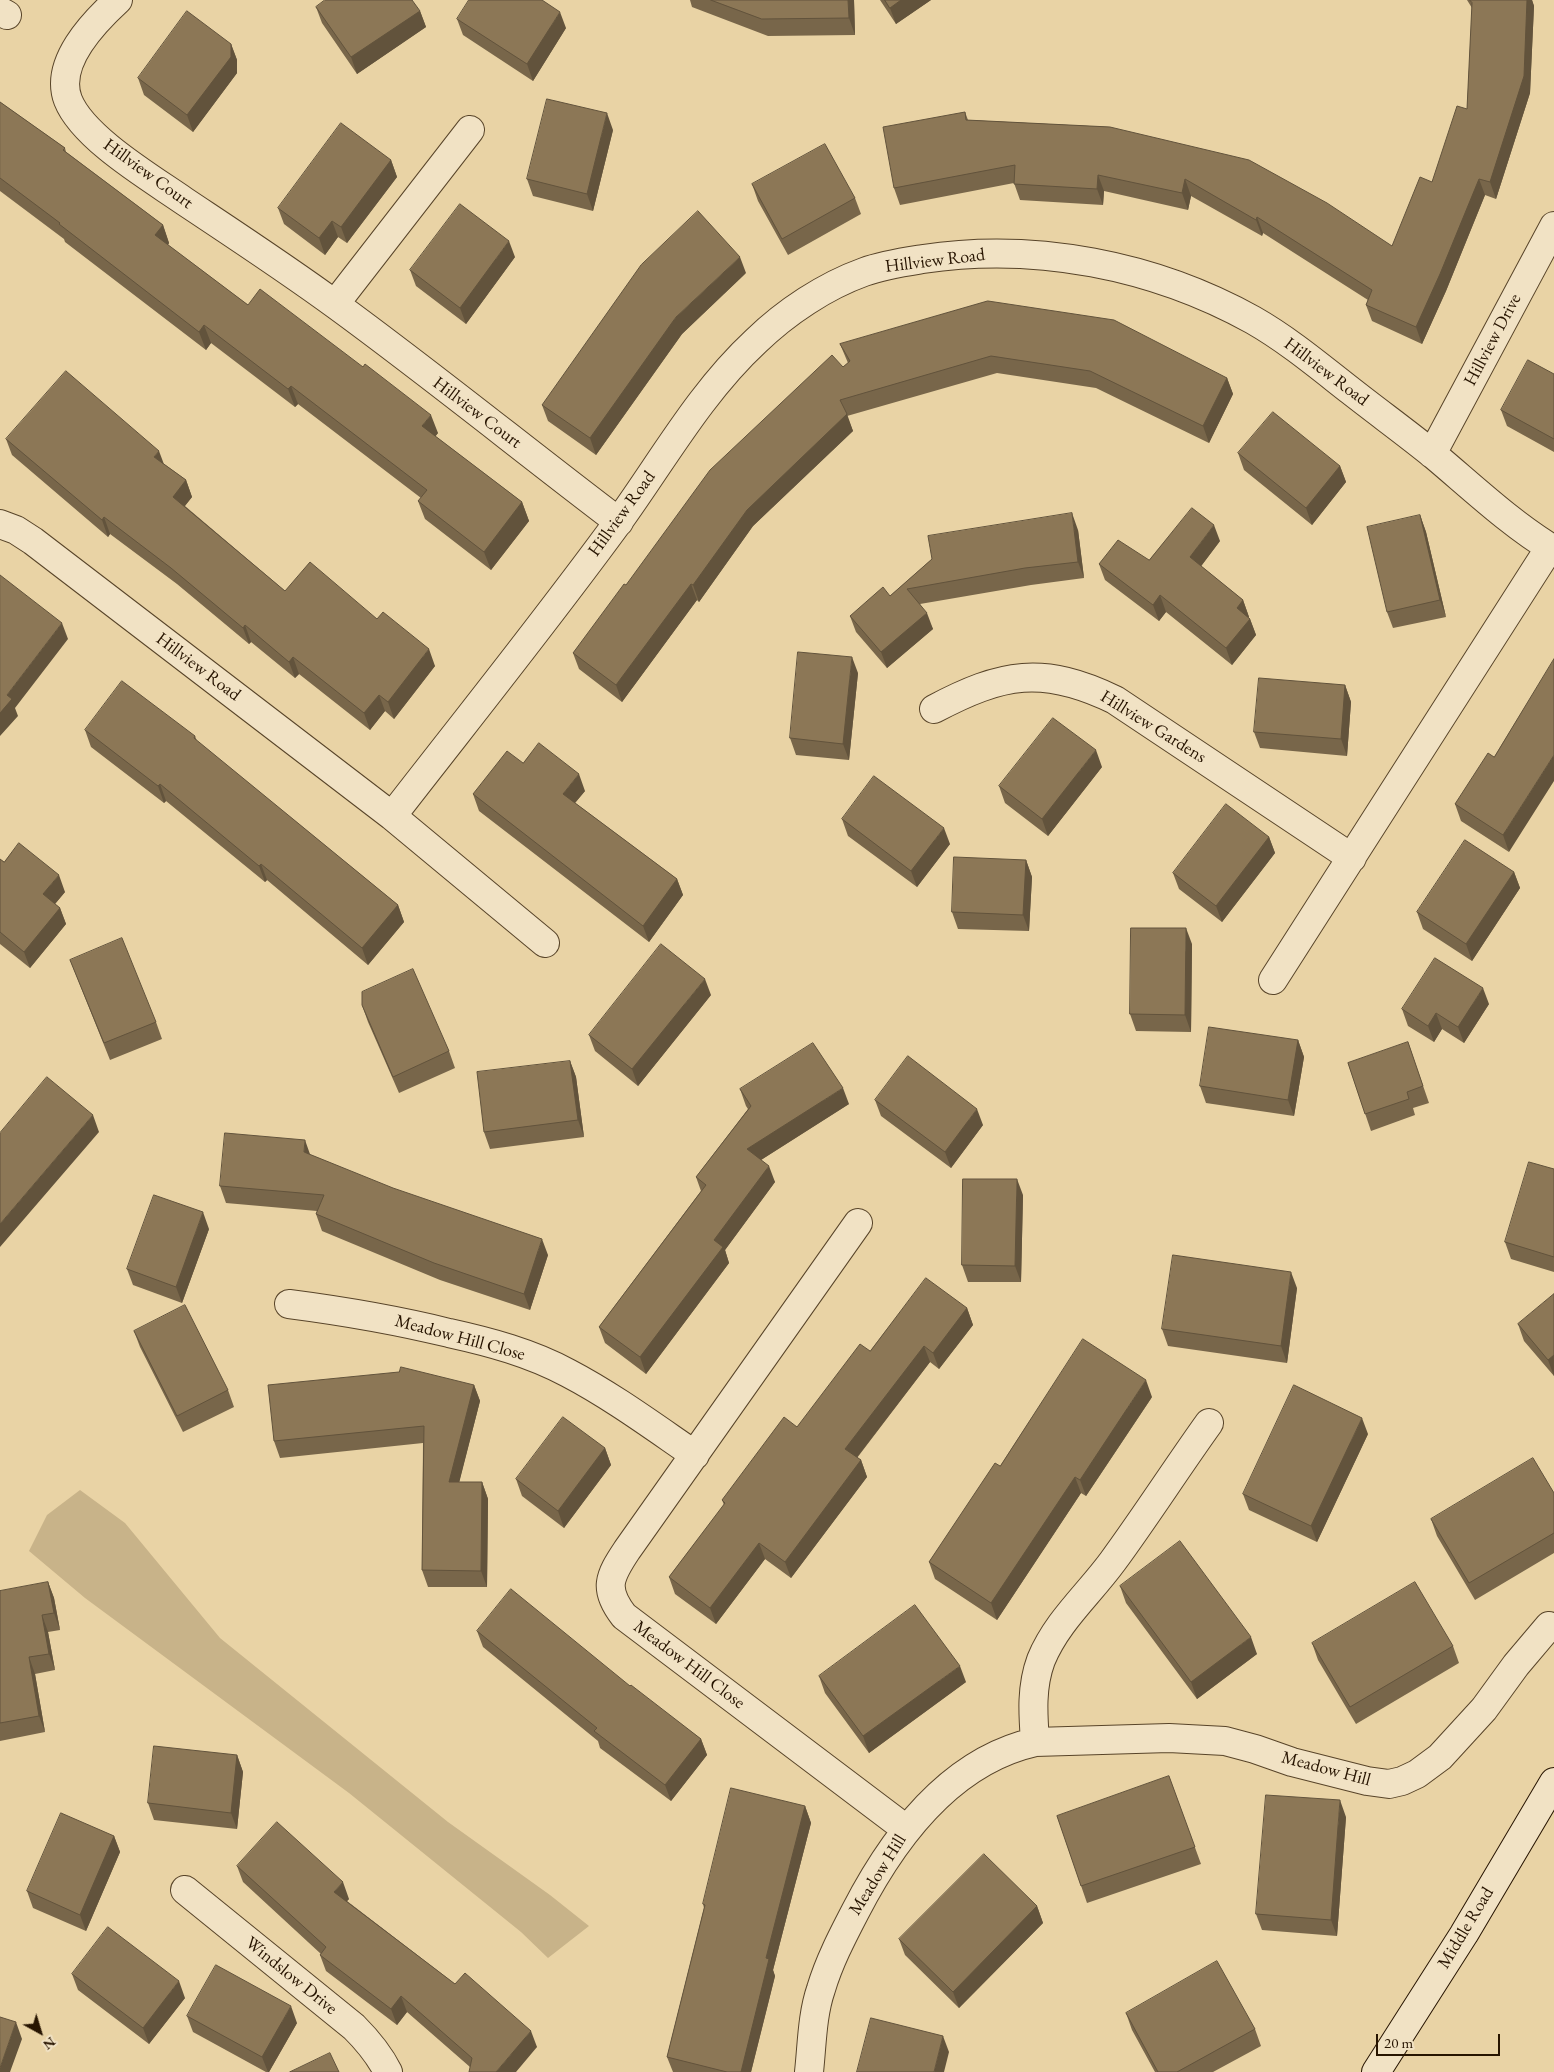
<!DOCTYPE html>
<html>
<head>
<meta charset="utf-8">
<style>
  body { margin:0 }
  #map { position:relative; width:1554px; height:2072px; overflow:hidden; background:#e9d3a5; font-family:"EB Garamond",serif }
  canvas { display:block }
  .north { position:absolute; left:15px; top:2007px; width:50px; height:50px; -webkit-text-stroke:4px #f1e2c4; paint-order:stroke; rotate:141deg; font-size:14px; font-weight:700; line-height:20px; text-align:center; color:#271400 }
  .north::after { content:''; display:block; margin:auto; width:18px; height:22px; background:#271400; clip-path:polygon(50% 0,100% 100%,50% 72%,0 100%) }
  .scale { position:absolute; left:1376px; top:2034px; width:124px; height:22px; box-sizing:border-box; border:2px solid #271400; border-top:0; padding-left:6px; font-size:15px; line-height:18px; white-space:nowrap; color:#271400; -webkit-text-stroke:4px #f1e2c4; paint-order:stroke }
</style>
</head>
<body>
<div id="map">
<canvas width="1554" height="2072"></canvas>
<div class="north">N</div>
<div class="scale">20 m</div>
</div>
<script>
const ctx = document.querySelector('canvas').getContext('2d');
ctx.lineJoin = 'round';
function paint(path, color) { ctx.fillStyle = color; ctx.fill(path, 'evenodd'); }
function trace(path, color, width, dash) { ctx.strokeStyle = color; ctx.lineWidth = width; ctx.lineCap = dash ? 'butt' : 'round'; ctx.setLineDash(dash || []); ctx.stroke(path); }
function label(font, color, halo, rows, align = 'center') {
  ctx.font = font + ' "EB Garamond",serif'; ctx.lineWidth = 4; ctx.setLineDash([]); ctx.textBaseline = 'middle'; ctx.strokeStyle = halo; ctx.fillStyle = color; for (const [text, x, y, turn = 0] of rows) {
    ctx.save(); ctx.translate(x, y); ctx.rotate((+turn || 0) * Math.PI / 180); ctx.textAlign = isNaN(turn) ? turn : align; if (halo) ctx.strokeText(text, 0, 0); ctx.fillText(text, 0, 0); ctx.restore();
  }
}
const green = new Path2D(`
  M80,1490L125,1523L220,1638L448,1822L550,1895L589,1926L548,1958L521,1932L349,1793L85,1598L29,1551L47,1515Z`);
const minor = new Path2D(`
  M118,0C93,23 54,63 68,100C83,138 151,178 184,201C235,235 287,269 336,305C432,375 524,450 619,522
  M0,11L7,15
  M335,304L470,130
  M1432,454L1554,226
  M0,524L16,530L33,541L392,816L545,943
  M934,709C1002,673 1043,665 1115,700L1352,858
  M392,816C468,718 546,621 619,521C663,460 700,393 756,341C786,312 825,286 864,272C883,265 904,262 923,259C1035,242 1154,265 1253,320C1288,340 1319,366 1351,391C1379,413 1408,434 1435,456C1473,488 1511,524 1554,550
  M1273,980L1550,547
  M858,1223L627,1550C609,1577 603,1589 624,1616L906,1829
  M289,1304C343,1311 396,1320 449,1333C490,1342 531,1353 568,1373C612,1396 654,1427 695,1455
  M1035,1742C1033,1714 1031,1687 1041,1660C1057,1621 1089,1594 1113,1561C1146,1516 1176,1469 1209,1423
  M185,1890L354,2027C368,2041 379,2054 388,2072
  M809,2072C812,2045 812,2015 821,1989C829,1962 842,1937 855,1912C892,1840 950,1761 1035,1742L1169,1738L1225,1741L1255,1749L1292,1762L1367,1781L1389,1784L1402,1781L1417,1774L1440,1757L1484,1709L1516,1665L1549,1626`);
const secondary = new Path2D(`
  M1376,2072L1464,1934L1554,1782`);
const wall = new Path2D(`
  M690,0H854L855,35L768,36L692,7Z
  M880,0H931L896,24Z
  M1467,0H1532L1534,6L1530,93L1496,199L1485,195L1446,291L1422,344L1372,321L1366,305L1368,300L1263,233L1262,236L1191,196L1188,210L1104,191L1103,205L1020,200L1014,183L900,205L894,188L965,112L968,120L1110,127L1392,246L1432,182L1467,109L1472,8Z
  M316,7L420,11L426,27L357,74L322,23Z
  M457,19L566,28L533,81L463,35Z
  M231,44L237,60V73L193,132L144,95L138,78Z
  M0,102L65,148L66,152L163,225L169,243L168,245L248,305L438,433L435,436L522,502L529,521L491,570L425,519L418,501L421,498L298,404L295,407L211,343L206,350L65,242L64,239L0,191Z
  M613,130L593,211L533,196L527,179Z
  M391,160L397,177L347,243L338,237L325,255L284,224L278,208Z
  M752,184L855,198L861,214L788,255L758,201Z
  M515,257L466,324L416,286L410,270Z
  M746,273L682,334L596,455L548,421L542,405Z
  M988,301L1227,378L1233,394L1209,443L1096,388L997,373L847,416L853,431L753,526L699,602L697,600L622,702L579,669L573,653L626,585L843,367L848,363L840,344Z
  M1554,374V452L1507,426L1501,410Z
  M6,439L164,464L186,480L192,497L185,506L285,591L377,619L435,666L394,719L385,711L370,730L299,674L295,678L251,642L249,644L177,584L110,534L108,537L12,455Z
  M1238,453L1340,466L1346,482L1312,525L1244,470Z
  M1420,515L1426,532L1446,617L1393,628L1387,612Z
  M1078,530L1084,578L1031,585L920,604L933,629L887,668L856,632L850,616L890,596L932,559Z
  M1220,541L1201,566L1243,600L1249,617L1248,618L1250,619L1256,635L1232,665L1166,612L1159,621L1105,580L1099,564L1149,560Z
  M858,673L849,760L796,755L790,738Z
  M1345,685L1351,702L1347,756L1260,748L1254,732Z
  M85,730L195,736L197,741L398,905L404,922L368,965L267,880L265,882L166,801L164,803L91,747Z
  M1494,757L1509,852L1461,821L1455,804Z
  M1102,767L1048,836L1005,803L999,786Z
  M585,791L575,803L677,879L683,895L649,942L479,811L473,794Z
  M842,819L950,844L917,887L848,836Z
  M1269,837L1275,853L1222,922L1179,889L1173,873Z
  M0,859L4,862L65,892L55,904L60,908L66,924L30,968L0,944Z
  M1026,860L1032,877L1029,931L958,929L952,912Z
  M1514,872L1520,888L1472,961L1423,929L1417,912Z
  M1192,944L1191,1032L1136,1031L1130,1014Z
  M70,960L156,1022L162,1039L110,1060Z
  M711,995L638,1086L595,1051L589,1035Z
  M1489,1004L1464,1043L1442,1029L1434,1042L1408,1026L1402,1009Z
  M362,1005L449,1051L455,1068L399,1093L368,1022Z
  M1298,1040L1304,1057L1294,1116L1206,1103L1200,1086Z
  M1408,1042L1429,1103L1413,1108L1415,1115L1371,1131L1348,1063Z
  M570,1061L576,1077L584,1137L490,1149L484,1132Z
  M740,1089L849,1104L761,1160L775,1182L725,1250L729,1263L646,1374L605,1343L599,1327L701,1191L696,1177L748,1109L746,1106Z
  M875,1100L983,1125L951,1168L881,1116Z
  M311,1155L548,1255L530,1310L440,1280L322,1231L316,1214L317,1211L226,1203L220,1186Z
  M1554,1169V1272L1511,1259L1505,1242Z
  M1023,1195L1021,1282H968L962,1265Z
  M209,1229L182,1303L133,1285L127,1269Z
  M1297,1288L1287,1363L1168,1346L1162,1329Z
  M1554,1294V1376L1524,1341L1518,1324Z
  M967,1308L973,1325L939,1369L930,1362L857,1458L861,1460L867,1477L791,1578L765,1559L716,1624L675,1594L669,1577L724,1505L722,1500L797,1427L870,1351Z
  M134,1331L228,1390L234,1407L183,1432L140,1347Z
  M474,1385L480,1401L459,1482H482L488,1499L487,1587H428L422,1570L423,1443L280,1458L274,1441Z
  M1152,1397L1086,1496L1081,1493L997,1620L935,1579L929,1562L1000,1466Z
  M1368,1434L1317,1542L1249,1510L1243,1494Z
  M605,1448L611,1465L564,1528L522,1496L516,1479Z
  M1554,1493V1553L1475,1600L1437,1536L1431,1519Z
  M48,1582L54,1598L60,1630L48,1632L55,1670L35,1674L45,1732L0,1741V1591Z
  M1120,1586L1257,1654L1197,1699L1126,1603Z
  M477,1631L630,1686L701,1739L707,1755L671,1801L600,1748L598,1741L483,1647Z
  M1312,1643L1453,1646L1459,1663L1356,1724L1318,1660Z
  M819,1676L966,1682L869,1753L825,1693Z
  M237,1755L243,1772L237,1829L154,1820L148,1803Z
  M1169,1776L1201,1864L1087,1903L1057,1816Z
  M805,1806L811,1823L773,1970L775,1976L751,2072H673L667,2057L704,1908L703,1904Z
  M1346,1817L1337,1936L1262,1930L1256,1914Z
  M114,1836L120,1852L86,1931L33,1908L27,1891Z
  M237,1866L349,1899L347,1901L537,2047L470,2067L407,2012L397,2025L326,1971L320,1955L321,1954L243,1882Z
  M1037,1906L1043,1923L959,2008L905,1955L899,1939Z
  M72,1974L185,1998L149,2044L78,1990Z
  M1126,2013L1255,2029L1261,2046L1213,2072H1155L1132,2030Z
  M187,2016L297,2023L269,2072H266L193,2032Z`);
const shadedWall = new Path2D(`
  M848,0H854L855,35L849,18Z
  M901,0H931L896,24L890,8Z
  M1527,0H1532L1534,6L1530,93L1496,199L1490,182Z
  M420,11L426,27L357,74L351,57Z
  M560,12L566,28L533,81L527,64Z
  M231,44L237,60V73L193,132L187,115Z
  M607,113L613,130L593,211L587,194Z
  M391,160L397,177L347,243L341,227Z
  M1098,175L1104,191L1103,205L1097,189Z
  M1185,179L1191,196L1188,210L1182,193Z
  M1479,179L1485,195L1446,291L1422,344L1416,327Z
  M1257,217L1263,233L1262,236L1256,220Z
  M332,221L338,237L325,255L319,238Z
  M163,225L169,243L162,253L155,235Z
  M509,241L515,257L466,324L460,308Z
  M740,257L746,273L682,334L596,455L590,438L676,317Z
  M204,325L211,343L206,350L199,332Z
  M1227,378L1233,394L1209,443L1203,426Z
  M291,386L298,404L295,407L288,389Z
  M847,414L853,431L753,526L699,602L693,585L747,510Z
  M431,415L438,433L429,445L422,426Z
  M159,451L165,467L154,457Z
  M1340,466L1346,482L1312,525L1306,508Z
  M186,480L192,497L179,513L173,497Z
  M522,502L529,521L491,570L484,552Z
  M1072,513L1078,530L1084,578L1078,562Z
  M1420,515L1426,532L1446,617L1440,600Z
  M104,517L110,534L108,537L102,520Z
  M1214,525L1220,541L1196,573L1190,557Z
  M691,584L697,600L622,702L616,685Z
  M1160,595L1166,612L1159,621L1153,605Z
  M1243,600L1249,617L1243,625L1237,608Z
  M927,613L933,629L887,668L881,652Z
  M1250,619L1256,635L1232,665L1226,648Z
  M62,623L68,639L15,708L18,716L0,736V713L7,695Z
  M245,625L251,642L249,644L243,628Z
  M429,649L435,666L394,719L388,702Z
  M293,657L299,674L295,678L289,662Z
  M852,657L858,673L849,760L843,744Z
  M1345,685L1351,702L1347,756L1341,739Z
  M379,695L385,711L370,730L364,713Z
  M1096,750L1102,767L1048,836L1042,819Z
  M1554,755V781L1509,852L1503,835Z
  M579,774L585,791L569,810L563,794Z
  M160,784L166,801L164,803L158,786Z
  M944,828L950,844L917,887L911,871Z
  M1269,837L1275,853L1222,922L1216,906Z
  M1026,860L1032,877L1029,931L1023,915Z
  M261,864L267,880L265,882L259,866Z
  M1514,872L1520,888L1472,961L1466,944Z
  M59,875L65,892L49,911L43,894Z
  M677,879L683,895L649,942L643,926Z
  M398,905L404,922L368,965L362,948Z
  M60,908L66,924L30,968L24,952Z
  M1186,928L1192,944L1191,1032L1185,1015Z
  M705,979L711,995L638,1086L632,1069Z
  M1483,988L1489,1004L1464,1043L1458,1027Z
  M1436,1013L1442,1029L1434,1042L1428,1026Z
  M1298,1040L1304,1057L1294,1116L1288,1100Z
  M570,1061L576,1077L584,1137L578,1120Z
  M843,1088L849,1104L753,1165L747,1149Z
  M977,1109L983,1125L951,1168L945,1152Z
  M93,1115L99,1132L0,1247V1224Z
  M305,1140L311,1157L304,1152Z
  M769,1166L775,1182L725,1250L729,1263L646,1374L640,1357L714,1240Z
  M1017,1179L1023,1195L1021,1282L1015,1266Z
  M203,1212L209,1229L182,1303L176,1287Z
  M542,1239L548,1255L530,1310L524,1294Z
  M1291,1272L1297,1288L1287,1363L1281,1346Z
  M967,1308L973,1325L939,1369L933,1353Z
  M924,1346L930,1362L851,1465L845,1449Z
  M1554,1355V1376L1548,1360Z
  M1146,1380L1152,1397L1086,1496L1080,1480Z
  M474,1385L480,1401L455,1499L449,1482Z
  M1362,1418L1368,1434L1317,1542L1311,1526Z
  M605,1448L611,1465L564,1528L558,1511Z
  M861,1460L867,1477L791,1578L785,1562Z
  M1075,1477L1081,1493L997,1620L991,1603Z
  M482,1482L488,1499L487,1587L481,1571Z
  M759,1543L765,1559L716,1624L710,1608Z
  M48,1582L54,1598L60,1630L54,1613Z
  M42,1615L48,1632L55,1670L49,1654Z
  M1251,1637L1257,1654L1197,1699L1191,1682Z
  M29,1657L35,1674L45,1732L39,1716Z
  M960,1666L966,1682L869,1753L863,1736Z
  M701,1739L707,1755L671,1801L665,1785Z
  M237,1755L243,1772L237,1829L231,1813Z
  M1340,1800L1346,1817L1337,1936L1331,1920Z
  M805,1806L811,1823L773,1970L775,1976L751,2072H741L766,1958Z
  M114,1836L120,1852L86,1931L80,1915Z
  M343,1882L349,1899L340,1908L334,1892Z
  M1037,1906L1043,1923L959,2008L953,1992Z
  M179,1981L185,1998L149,2044L143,2028Z
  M401,1996L407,2012L397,2025L391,2009Z
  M291,2006L297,2023L269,2072H268L262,2057Z
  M16,2022L22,2039L10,2072H0V2068Z
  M531,2031L537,2047L516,2072H496Z
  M943,2036L949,2052L944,2072H934Z`);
const building = new Path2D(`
  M325,0H412L420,11L351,57L316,7Z
  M469,0H542L560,12L527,64L457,19Z
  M711,0H848L849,18L762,19Z
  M885,0H901L890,8Z
  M1470,0H1527L1524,76L1490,182L1479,179L1440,274L1416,327L1366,305L1372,290L1257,217L1256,220L1185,179L1182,193L1098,175L1097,189L1014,184L1015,165L894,188L883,127L965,112L966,120L1110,127L1249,160L1327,203L1392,246L1420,177L1432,182L1457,106L1467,109L1472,3Z
  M187,11L231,44V57L187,115L138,78Z
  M547,99L607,113L587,194L527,179Z
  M0,102L65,148L63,150L163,225L155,235L248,305L260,289L363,367L365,364L431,415L422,426L522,502L484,552L418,501L427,490L291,386L288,389L204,325L199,332L59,224L60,223L0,178Z
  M341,123L391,160L341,227L332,221L319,238L278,208Z
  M825,144L855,198L782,239L752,184Z
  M460,204L509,241L460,308L410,270Z
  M698,211L740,257L676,317L590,438L542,405L641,265Z
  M988,301L1114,320L1227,378L1203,426L1090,371L991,356L840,400L847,414L747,510L693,585L691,584L616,685L573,653L624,584L626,585L710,470L832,355L843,367L850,361L840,344Z
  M1528,360L1554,374V439L1501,410Z
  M66,371L159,451L154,457L186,480L173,497L285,591L310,562L377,619L383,612L429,649L388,702L379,695L364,713L293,657L289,662L245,625L243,628L171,568L104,517L102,520L6,439Z
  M1273,412L1340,466L1306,508L1238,453Z
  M1192,508L1214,525L1190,557L1243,600L1237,608L1250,619L1226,648L1160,595L1153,605L1099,564L1118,540L1149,560Z
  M1072,513L1078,562L1025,568L907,589L927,613L881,652L850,616L883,587L890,596L932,559L928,536Z
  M1420,515L1440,600L1387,612L1367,527Z
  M0,575L62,623L7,695L12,699L0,713Z
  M798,652L852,657L843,744L790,738Z
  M1554,659V755L1503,835L1455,804L1488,753L1494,757Z
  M1259,678L1345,685L1341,739L1254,732Z
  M122,681L195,736L194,738L398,905L362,948L261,864L259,866L160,784L158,786L85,730Z
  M1053,718L1096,750L1042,819L999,786Z
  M539,743L579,774L563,794L677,879L643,926L473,794L507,751L523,763Z
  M874,776L944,828L911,871L842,819Z
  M1226,804L1269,837L1216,906L1173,873Z
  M1465,840L1514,872L1466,944L1417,912Z
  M19,843L59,875L43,894L60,908L24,952L0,932V859L4,862Z
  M954,857L1026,860L1023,915L952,912Z
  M1131,928H1186L1185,1015L1130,1014Z
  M122,938L156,1022L104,1043L70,960Z
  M661,944L705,979L632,1069L589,1035Z
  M1435,958L1483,988L1458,1027L1436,1013L1428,1026L1402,1009Z
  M413,969L449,1051L393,1077L362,1005V992Z
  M1209,1027L1298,1040L1288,1100L1200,1086Z
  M1408,1042L1423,1086L1407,1092L1409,1099L1365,1114L1348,1063Z
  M813,1043L843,1088L747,1149L769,1166L714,1240L723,1247L640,1357L599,1327L706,1185L696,1177L751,1106L740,1089Z
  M908,1056L977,1109L945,1152L875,1100Z
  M570,1061L578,1120L484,1132L477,1072Z
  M47,1077L93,1115L0,1224V1133Z
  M225,1133L305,1140L304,1152L393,1188L542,1239L524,1294L434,1263L316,1214L324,1195L220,1186Z
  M1529,1162L1554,1169V1257L1505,1242Z
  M963,1179H1017L1015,1266L962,1265Z
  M154,1195L203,1212L176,1287L127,1269Z
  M1173,1255L1291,1272L1281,1346L1162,1329Z
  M926,1278L967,1308L933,1353L924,1346L845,1449L861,1460L785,1562L759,1543L710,1608L669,1577L725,1503L722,1500L784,1417L797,1427L860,1344L870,1351Z
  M1554,1294V1355L1548,1360L1518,1324Z
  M185,1305L228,1390L177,1416L134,1331Z
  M1083,1339L1146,1380L1080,1480L1075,1477L991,1603L929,1562L995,1463L1000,1466Z
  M401,1367L474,1385L449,1482H482L481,1571L422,1570L424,1426L274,1441L268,1385L399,1372Z
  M1294,1385L1362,1418L1311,1526L1243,1494Z
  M563,1417L605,1448L558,1511L516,1479Z
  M1533,1458L1554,1493V1533L1469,1583L1431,1519Z
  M1180,1541L1251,1637L1191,1682L1120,1586Z
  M48,1582L54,1613L42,1615L49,1654L29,1657L39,1716L0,1723V1591Z
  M1415,1582L1453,1646L1350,1707L1312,1643Z
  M511,1589L630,1686L631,1685L701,1739L665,1785L594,1731L597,1728L477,1631Z
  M915,1605L960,1666L863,1736L819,1676Z
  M154,1746L237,1755L231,1813L148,1803Z
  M1169,1776L1195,1847L1081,1886L1057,1816Z
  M731,1788L805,1806L766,1958L769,1959L741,2072H727L667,2057L705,1905L703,1904Z
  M1266,1795L1340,1800L1331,1920L1256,1914Z
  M61,1813L114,1836L80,1915L27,1891Z
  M277,1822L343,1882L334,1892L455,1984L465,1973L531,2031L496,2072H469L472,2058L401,1996L391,2009L320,1955L326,1947L237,1866Z
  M984,1854L1037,1906L953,1992L899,1939Z
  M108,1927L179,1981L143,2028L72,1974Z
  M1217,1961L1255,2029L1177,2072H1158L1126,2013Z
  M216,1965L291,2006L262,2057L187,2016Z
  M0,2017L16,2022L0,2068Z
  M871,2018L943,2036L934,2072H857Z
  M330,2053L339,2072H290Z`);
const streetNames = [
  ["Hillview Court",148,174,36],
  ["Hillview Road",935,261,-7],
  ["Hillview Drive",1493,340,-62],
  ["Hillview Road",1326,372,37],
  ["Hillview Court",477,413,37],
  ["Hillview Road",622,514,-54],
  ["Hillview Road",198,667,37],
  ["Hillview Gardens",1153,727,32],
  ["Meadow Hill Close",460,1338,15],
  ["Meadow Hill Close",689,1665,37],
  ["Meadow Hill",1326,1769,15],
  ["Meadow Hill",878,1875,-58],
  ["Middle Road",1466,1928,-59],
  ["Windslow Drive",291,1976,39]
];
paint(green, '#c8b389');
trace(minor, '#584429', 30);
trace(secondary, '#271400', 30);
trace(minor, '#f1e2c4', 28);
trace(secondary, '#f1e2c4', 28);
paint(wall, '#78664a');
paint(shadedWall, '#62533c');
paint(building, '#8c7756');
trace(building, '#62533c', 1);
label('18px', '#271400', '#f1e2c4', streetNames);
</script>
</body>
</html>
